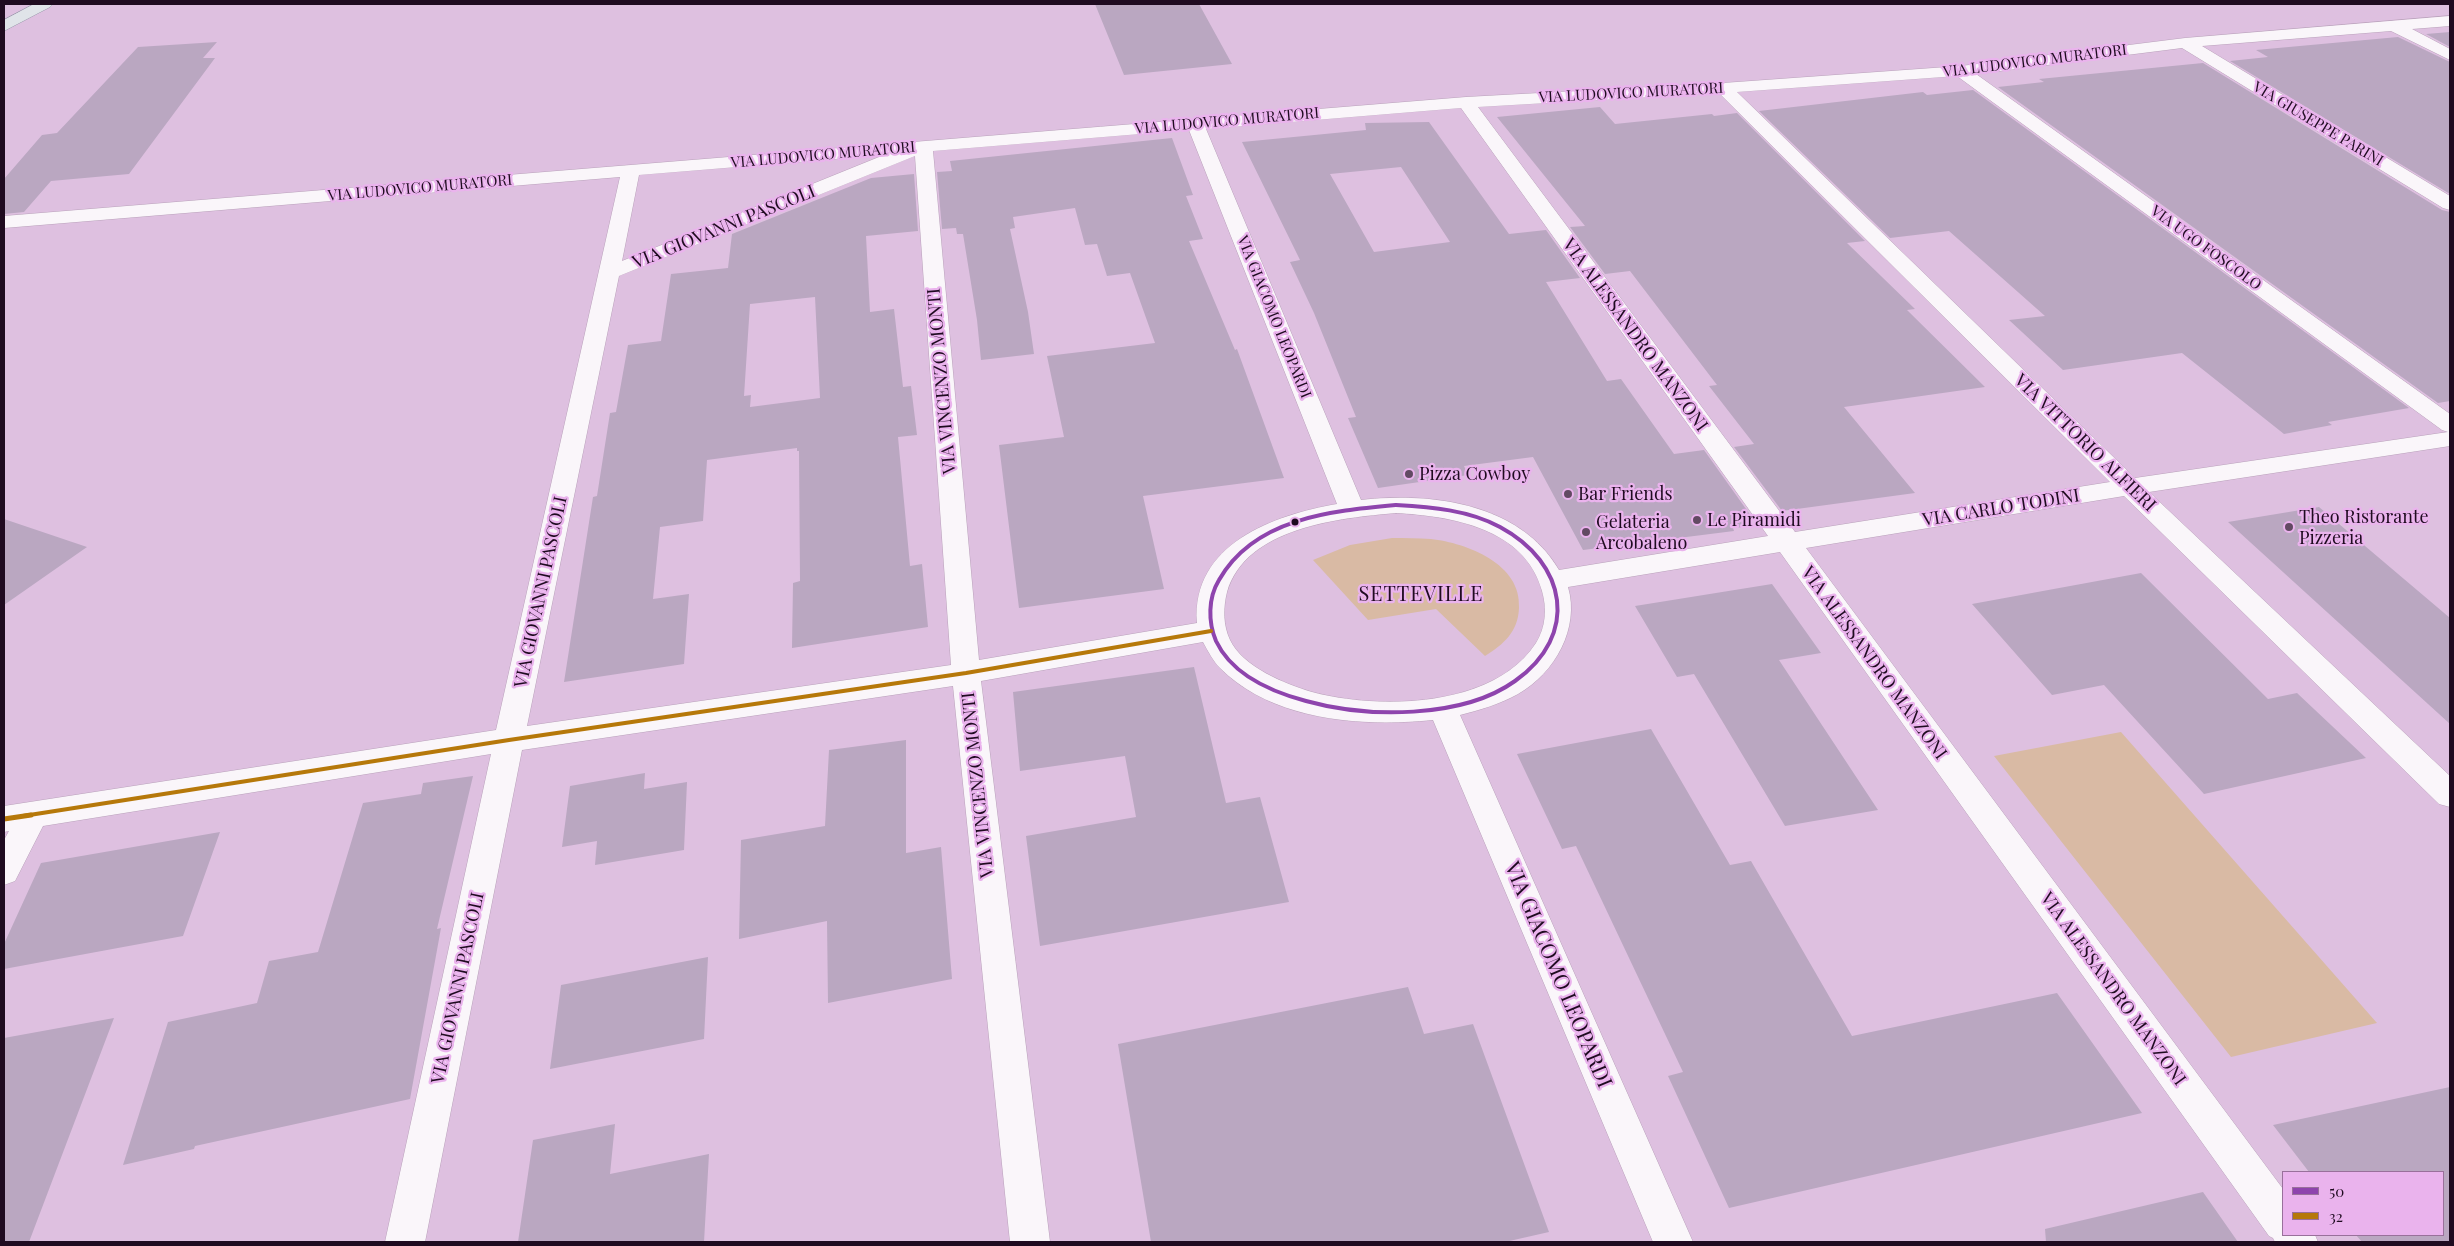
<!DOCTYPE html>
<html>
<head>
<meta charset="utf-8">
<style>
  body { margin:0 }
  #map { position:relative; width:2454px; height:1246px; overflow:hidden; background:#dec0e0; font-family:"Playfair Display",serif }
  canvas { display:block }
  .frame { position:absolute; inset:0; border:5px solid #1f0b20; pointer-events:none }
  .legend { position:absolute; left:2282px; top:1171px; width:162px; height:65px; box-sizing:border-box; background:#eab3ed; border:1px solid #99709b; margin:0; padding:6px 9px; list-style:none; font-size:15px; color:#1f0b20 }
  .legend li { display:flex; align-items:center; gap:10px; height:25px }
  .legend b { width:25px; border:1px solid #99709b }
</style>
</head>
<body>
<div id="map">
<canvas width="2454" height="1246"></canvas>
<div class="frame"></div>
<ul class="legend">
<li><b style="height:6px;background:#8e44ad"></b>50</li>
<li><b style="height:6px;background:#b6780a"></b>32</li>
</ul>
</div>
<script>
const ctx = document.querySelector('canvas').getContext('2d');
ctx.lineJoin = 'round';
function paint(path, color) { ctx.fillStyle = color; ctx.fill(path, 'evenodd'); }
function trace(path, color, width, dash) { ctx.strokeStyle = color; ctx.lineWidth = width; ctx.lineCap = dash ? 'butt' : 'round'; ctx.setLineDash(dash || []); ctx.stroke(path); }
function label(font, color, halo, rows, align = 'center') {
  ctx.font = font + ' "Playfair Display",serif'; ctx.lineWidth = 4.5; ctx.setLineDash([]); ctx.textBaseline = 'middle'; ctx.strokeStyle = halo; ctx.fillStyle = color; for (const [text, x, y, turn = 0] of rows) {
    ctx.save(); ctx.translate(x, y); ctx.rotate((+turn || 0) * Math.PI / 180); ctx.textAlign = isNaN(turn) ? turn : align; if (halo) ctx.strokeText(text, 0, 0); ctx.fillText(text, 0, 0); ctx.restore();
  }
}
const green = new Path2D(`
  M1392,538C1405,538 1418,538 1431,539C1467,543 1522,564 1519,608C1518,632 1504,644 1485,656L1436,609L1368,620L1313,560L1350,545Z
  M2121,732L2377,1023L2231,1057L1994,756Z`);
const building = new Path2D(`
  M1095,4H1199L1232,64L1124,75Z
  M2450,32V47L2426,34Z
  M2398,37L2450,62V194L2230,61L2268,57L2256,50Z
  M217,42L203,58H215L129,174L51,181L24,212L4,214V179L42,135L57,133L138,47Z
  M2203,63L2442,210L2450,212V401L2438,403L1998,87L2044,82L2039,79Z
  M1973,90L2409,408L2328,422L2332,425L2284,434L2182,353L2063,370L2009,320L2045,316L1949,231L1890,238L1759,111L1923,92L1927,95Z
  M1600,107L1615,124L1712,114L1714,116L1737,113L1865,241L1847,243L1915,309L1907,310L1985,387L1844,407L1915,493L1782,511L1734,447L1754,444L1709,386L1717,385L1630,271L1605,274L1570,227L1585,226L1497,117Z
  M1429,122L1509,234L1546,230L1580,278L1546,282L1607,381L1621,379L1674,454L1704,450L1751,516L1739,517L1745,527L1733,528L1734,531L1583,550L1533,457L1464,466L1468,475L1378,488L1348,418L1356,417L1314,313L1290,262L1300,260L1242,142L1366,130L1365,123ZM1401,167L1450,242L1374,252L1330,174Z
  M1172,138L1193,195L1186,196L1203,239L1189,241L1235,350L1237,349L1284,478L1143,496L1164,589L1019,608L999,445L1064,437L1047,356L1155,343L1130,273L1107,276L1097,244L1085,245L1075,208L1013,217L1015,228L1010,229L1028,312L1034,354L981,360L977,320L963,234H957L956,228L942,229L937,172L952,171L950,161Z
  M914,174L918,231L866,236L870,312L894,309L903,387L911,386L917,435L898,437L910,566L922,564L928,627L792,648L793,583L800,581L799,451H797V448L707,460L703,521L660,527L653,599L689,594L684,664L564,682L593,497L597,496L610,413L616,412L628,345L661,341L671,274L728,268L732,234L871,178ZM815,297L820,398L750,407L751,395L744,396L750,304Z
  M2319,507L2450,618V724L2228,522Z
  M4,519L87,547L4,605Z
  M2141,573L2268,699L2297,693L2366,758L2204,794L2104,685L2052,695L1972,604Z
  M1772,584L1821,653L1779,660L1878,810L1785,826L1694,674L1677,677L1635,606Z
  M1194,667L1226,803L1260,797L1289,902L1040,946L1026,836L1136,817L1125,756L1020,771L1013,692Z
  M1651,729L1730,865L1751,861L1852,1036L2057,993L2142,1113L1729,1208L1668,1076L1683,1072L1576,846L1562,849L1517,754Z
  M906,740V853L941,847L952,979L828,1003L827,921L739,939L741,840L825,826L829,750Z
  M645,773L644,789L687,782L684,850L595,865L597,841L562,847L570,786Z
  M473,776L437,929L441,928L410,1099L195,1146L194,1149L123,1165L168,1022L257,1003L269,961L318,952L363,803L421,794L423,783Z
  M220,832L183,936L4,969V944L41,863Z
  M708,957L704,1039L550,1069L561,985Z
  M1408,987L1424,1034L1473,1024L1549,1232L1505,1242H1151L1118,1044Z
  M114,1018L29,1242H4V1038Z
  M2450,1087V1242H2362L2356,1235H2443V1172H2309L2273,1125Z
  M615,1124L610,1174L709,1154L704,1242H518L533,1140Z
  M2203,1192L2238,1242H2046L2045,1229Z`);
const minor = new Path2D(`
  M2450,16V26L2412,29L2450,49V60L2391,31L2202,46L2450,196V210L2443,208L2182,48L1976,74L2450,414V446L2149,492L2450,776V807L2439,804L2124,496L1806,548L2283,1189V1235H2315L2318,1242H2275L2273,1238L2269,1236L1780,552L1568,587C1580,628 1555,673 1518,694C1500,704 1480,710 1460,715L1693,1242H1653L1433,720C1362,727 1273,721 1220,668C1213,661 1208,651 1203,642L981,681L1050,1242H1010L953,686L522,750L425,1242H385L491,754L43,826L15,881L4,885V840L9,831L4,832V806L496,730L620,177L4,228V216L1466,97L1723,83L1961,66L2185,38ZM1957,76L2442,430L2448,432L2135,478L1737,92ZM1719,93L2110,482L1795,532L1478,107ZM1461,108L1768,536L1559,570C1520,503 1431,492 1361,500L1206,129ZM1189,130L1337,504C1274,515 1191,544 1197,623L979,660L933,151ZM884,155L622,261L639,175ZM915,156L951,665L527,726L619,276ZM1396,513C1451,516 1525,528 1542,591C1547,608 1546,627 1536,643C1494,708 1379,710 1312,692C1285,684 1243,667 1230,640C1223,625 1223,608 1227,592C1246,527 1340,518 1396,513Z`);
const major = new Path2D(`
  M34,4H53L50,7L4,31V20Z`);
const bus1 = new Path2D(`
  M1396,505C1431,507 1469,510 1500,527C1567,563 1580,635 1515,681C1462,719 1367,718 1306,701C1272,692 1232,675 1216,641C1208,622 1208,598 1219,580C1254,518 1331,511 1396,505Z`);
const bus2Far1 = new Path2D(`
  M23,816L509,740L966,673L1211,631`);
const bus2 = new Path2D(`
  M4,819L31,815`);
const markers = [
  [1409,474,5,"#624a63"],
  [1568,494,5,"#624a63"],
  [1697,520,5,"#624a63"],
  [1295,522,4.5,"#1f0b20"],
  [2289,527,5,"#624a63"],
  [1586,532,5,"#624a63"]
];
const farStreetnames = [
  ["VIA LUDOVICO MURATORI",2035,61,-7],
  ["VIA LUDOVICO MURATORI",1631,93,-3],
  ["VIA LUDOVICO MURATORI",1227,121,-5],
  ["VIA GIUSEPPE PARINI",2318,124,31],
  ["VIA LUDOVICO MURATORI",823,155,-5],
  ["VIA LUDOVICO MURATORI",420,188,-5],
  ["VIA UGO FOSCOLO",2206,248,36],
  ["VIA GIACOMO LEOPARDI",1274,317,68]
];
const streetNames = [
  ["VIA GIOVANNI PASCOLI",724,227,-22],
  ["VIA ALESSANDRO MANZONI",1635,335,54],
  ["VIA VINCENZO MONTI",942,381,-95],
  ["VIA VITTORIO ALFIERI",2085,443,44],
  ["VIA CARLO TODINI",2001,508,-9],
  ["VIA GIOVANNI PASCOLI",541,592,-78],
  ["VIA ALESSANDRO MANZONI",1874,663,54],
  ["VIA VINCENZO MONTI",978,785,-96],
  ["VIA GIOVANNI PASCOLI",458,988,-78],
  ["VIA ALESSANDRO MANZONI",2113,989,54]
];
const poiNames = [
  ["Pizza Cowboy",1419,474],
  ["Bar Friends",1578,494],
  ["Theo Ristorante",2299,517],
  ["Pizzeria",2299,538],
  ["Le Piramidi",1707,520],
  ["Gelateria",1596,522],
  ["Arcobaleno",1596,543]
];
const quarterNames = [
  ["SETTEVILLE",1421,595]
];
const nearStreetnames = [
  ["VIA GIACOMO LEOPARDI",1558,975,67]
];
paint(green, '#d9baa4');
paint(building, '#baa7c1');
trace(minor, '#b9a1ba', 1);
trace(major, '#9797a9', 1);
paint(minor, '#faf6fa');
paint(major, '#e0e4e9');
trace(bus1, '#8e44ad', 4);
trace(bus2Far1, '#b6780a', 4);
trace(bus2, '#b6780a', 5);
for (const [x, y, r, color] of markers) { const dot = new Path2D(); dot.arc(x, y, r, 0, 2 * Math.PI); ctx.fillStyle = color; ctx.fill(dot); trace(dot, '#eab3ed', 2); }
label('15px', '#1f0b20', '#eab3ed', farStreetnames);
label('18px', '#1f0b20', '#eab3ed', streetNames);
label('18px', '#1f0b20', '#eab3ed', poiNames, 'left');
ctx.letterSpacing = '1px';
label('20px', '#1f0b20', '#eab3ed', quarterNames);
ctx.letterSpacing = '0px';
label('21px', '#1f0b20', '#eab3ed', nearStreetnames);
</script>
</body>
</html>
